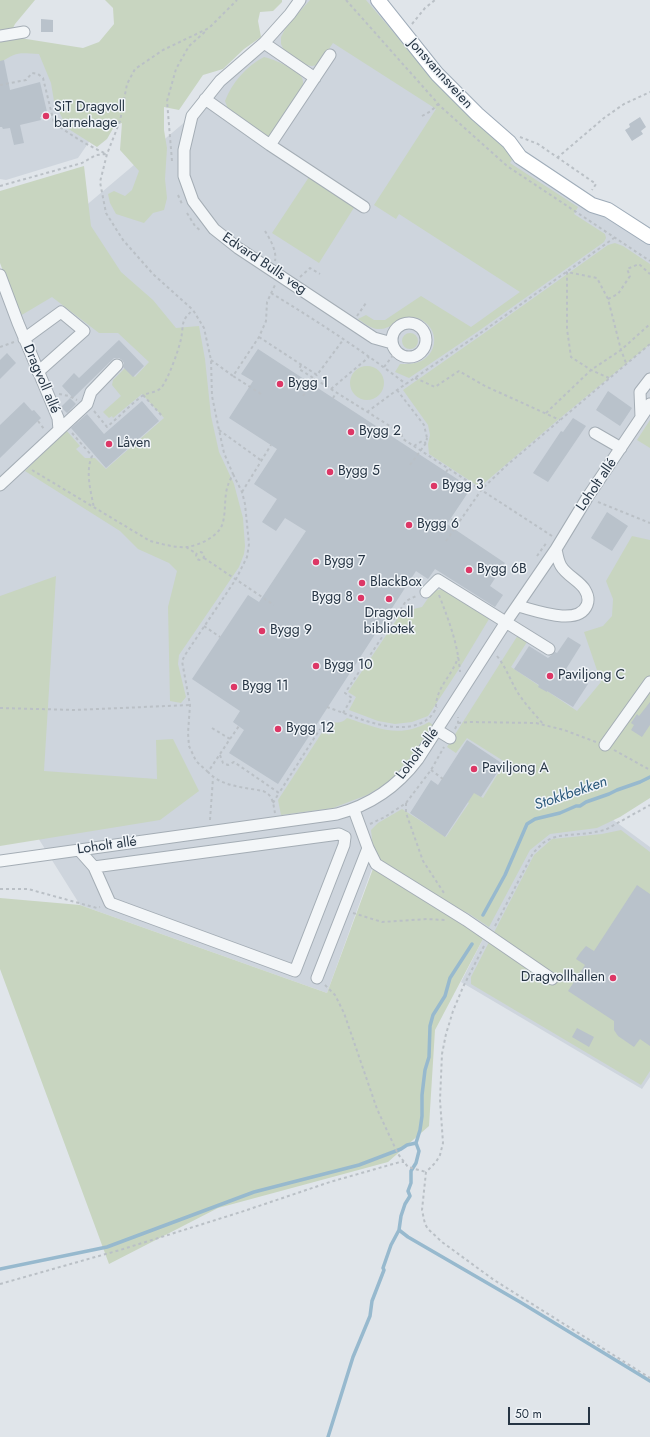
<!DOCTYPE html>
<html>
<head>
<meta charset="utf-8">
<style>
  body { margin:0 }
  #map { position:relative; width:650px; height:1437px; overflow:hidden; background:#e0e5ea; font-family:Jost,sans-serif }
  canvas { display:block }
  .scale { position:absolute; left:508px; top:1407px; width:82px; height:18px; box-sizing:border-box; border:2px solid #263544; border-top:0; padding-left:5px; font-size:12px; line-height:14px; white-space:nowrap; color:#263544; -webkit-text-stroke:3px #f0f4f8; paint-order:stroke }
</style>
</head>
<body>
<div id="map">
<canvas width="650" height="1437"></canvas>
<div class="scale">50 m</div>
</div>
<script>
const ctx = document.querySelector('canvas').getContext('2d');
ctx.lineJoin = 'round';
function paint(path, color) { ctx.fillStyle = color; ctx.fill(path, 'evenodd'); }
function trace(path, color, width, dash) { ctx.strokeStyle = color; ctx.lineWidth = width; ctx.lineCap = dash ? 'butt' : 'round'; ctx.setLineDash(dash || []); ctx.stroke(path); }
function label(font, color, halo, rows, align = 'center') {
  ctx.font = font + ' Jost,sans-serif'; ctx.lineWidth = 3; ctx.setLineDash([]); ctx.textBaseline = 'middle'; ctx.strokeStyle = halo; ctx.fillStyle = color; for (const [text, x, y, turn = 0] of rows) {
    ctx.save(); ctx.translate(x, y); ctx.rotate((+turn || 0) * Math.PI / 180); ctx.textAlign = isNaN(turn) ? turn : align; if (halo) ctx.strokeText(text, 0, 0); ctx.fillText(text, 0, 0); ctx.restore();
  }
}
const built = new Path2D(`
  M304,0H372L509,142L650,237V613L544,769L650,847V1077L642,1089L461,982L484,937L373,866L327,993L80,905L0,777V278L192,116Z
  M0,46L68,52L96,89L89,142L78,158L6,180L0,179Z`);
const green = new Path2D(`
  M0,0H35L15,24L12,30L20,38L83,48L99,42L114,24L113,8L105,0H282V2L273,11L260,12L258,21L261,37L244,49L223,69L203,75L179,110L164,107V130L167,148L165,179L167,198L164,210L153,213L144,223L116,214L110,203L108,194L114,191L125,196L132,190L139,171L120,150L122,123L115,125L107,139L97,147L67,128L54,101L51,83L39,54C19,53 17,51 0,63Z
  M310,0H366L428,73L515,155L510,163L578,207L574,214L605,234L606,238L604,242L480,330L409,378L395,372L400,364C407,364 415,364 421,361C436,354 439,334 426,323C408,307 394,331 377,329C370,328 364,323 358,319L366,315L374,320H385L421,296L471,327L520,292L399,214L396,219L374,205L436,109L333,43L318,65L312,66L306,65L284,50L281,44V37L286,27Z
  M264,57C273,59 298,69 302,78C304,82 303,86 301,90L268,138L230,114L225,101C232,83 246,66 264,57Z
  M84,166L91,226L121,272L153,300L176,328L199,326L205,359L211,416L219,452L234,484L243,518L245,546L244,554L239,567L179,655L178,664L186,697L181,703L170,701L168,607L177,571L169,563L138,549L120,531L25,471L66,430L80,446L76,449L85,458H95L106,469L164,418L142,394L113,418L112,416L109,418L103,412L121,396L112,385L113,380L125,368L135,377L149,362L118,333H99L52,297L20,316L0,263V191Z
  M309,177L355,206L319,263L272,233Z
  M615,243L623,246L650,264V344L559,419L482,485L478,486L429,454L428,444L430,435L428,425L403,390L483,334L608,245Z
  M402 341a8 8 0 1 1 16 0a8 8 0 1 1-16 0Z
  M350 383a17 17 0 1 1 34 0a17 17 0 1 1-34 0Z
  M650,420V448L637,440Z
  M632,536L650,540V798L620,817L597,828L550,834L530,850L489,927L468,913L451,908L379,861L373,849L371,830L378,823L402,809L446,837L469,803L463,799L470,790L483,798L505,762L467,738L456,753L447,747L518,635L527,642L511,667L577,711L601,682L584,632L603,626L612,616L613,599L606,581Z
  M56,576L44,771L157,779L156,740L173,739L199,791L160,820L0,846V596Z
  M443,589L489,619L457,672L428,716L412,722L395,724L378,721L349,710L356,697L348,692L401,613L405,611L422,607L433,591Z
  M347,718C378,728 399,739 429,722L433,725L410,758L389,782L367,795L333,808L281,815L278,800L323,731L329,735L334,728L330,725L331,722C339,723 342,723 347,718Z
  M621,830L650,852V1071L641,1085L471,984V977L534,855L552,839L602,834Z
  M374,866L484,937L435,1030L429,1126L388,1162L218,1208L109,1264L0,969V898L80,905L327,993Z`);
const stream = new Path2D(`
  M483,915L505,875L527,824L535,819L560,813L576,806H580L586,802L609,794L617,790L640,782L650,777
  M399,1230L408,1237L520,1302L650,1381
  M0,1269L107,1247L254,1192L359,1165L401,1149L407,1145L416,1143L420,1130L422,1116V1095L425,1070L429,1057L430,1026L433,1015L445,996L450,978L472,944
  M328,1437L353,1357L370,1316L372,1301L384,1270L383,1268L391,1245L399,1230L401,1216L405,1204L410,1196L408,1191L411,1183V1171L416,1163L419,1151L416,1143`);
const building = new Path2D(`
  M41,19L53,20V32H41Z
  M4,60L10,90L40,82L48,116L40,117L41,120L20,125L24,143L14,145L10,128L3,129L2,127H0V61Z
  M640,117L646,127L641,131L643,134L632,141L625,130L630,127L629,124Z
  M119,340L144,366L133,377L123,367L124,363L122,360L119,358H114L73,398L62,386L74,373L79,378Z
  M258,349L471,488L447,524L505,563L490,586L503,595L495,607L435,569L428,579L416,571L278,784L229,753L244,730L233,722L240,711L192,679L248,595L259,602L306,531L285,518L276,531L262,522L277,499L254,484L277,449L229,418L253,381L241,374Z
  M7,353L16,363L0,379V360Z
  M608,391L632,408L620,426L596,410Z
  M70,398L76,404L67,413L61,407Z
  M142,401L159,421L106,468L71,428L87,414L104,434Z
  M24,402L32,411L34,410L41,418L0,458V425Z
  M573,418L586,426L548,482L533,473L561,431L563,432Z
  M607,512L628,526L612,551L591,538Z
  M568,637L581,645L566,669L588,684L573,707L547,691V692L538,687L539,685L514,669L529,646L548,658L555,652L557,653Z
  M650,702V725L642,737L631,730L634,725L631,723L637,714L639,716Z
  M467,740L503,764L481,797L474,793L445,837L410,813L431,780L438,785Z
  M637,885L650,894V1046L640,1039L634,1047L618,1036L614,1030V1021L568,991L585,965L576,959L580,953L586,946L594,951Z
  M577,1028L594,1037L589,1047L572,1037Z`);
const path = new Path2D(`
  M346,0L441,107L507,166L650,261
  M412,24L425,8L435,0
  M0,85L26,80L32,73L38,74L43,78L54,123C71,135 88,146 107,154
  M422,116L431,111L438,104
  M520,137L538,144L596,184L592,190
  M557,158L604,118L624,104L650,92
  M172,161L167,101L176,69L189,46L207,30
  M0,186L82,163L96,155L106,154
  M178,195L182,204
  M187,213L195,226L201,231
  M265,231C270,239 277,251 275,261
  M300,277L310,268L320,274
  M271,293C317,321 363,351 406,384
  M608,299L618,294L630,276L627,269L639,264L650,274
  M357,316L366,303
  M259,337L317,375L343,340
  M0,347L14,342
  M211,360L233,376
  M301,365L299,369L401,433L403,439L552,536
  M384,367L394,354
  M415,378L435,387L459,371L485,386L560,420
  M609,378L591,370L571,357L567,329V272L597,278L608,299L621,350L626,363
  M331,389L369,357
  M397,390L424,425L427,438
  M59,394L69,396L77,400
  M261,394L233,376L259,337L266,321L267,302L275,285
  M143,395L163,417
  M333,398L336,393
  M94,411L107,427C119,417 130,405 142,396C148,392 156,393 161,388C168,380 179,349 181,339C184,324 180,321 193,310
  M367,412L397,390L482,332L614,238
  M546,413L591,370L621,350L650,324
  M38,421L44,429
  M219,430L262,461
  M72,433L92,456C85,472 91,492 94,508
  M414,446L422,441L426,443
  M32,470L150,541C162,544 175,548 187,547C200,545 220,536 223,522C226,510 224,496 228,485C229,482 231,478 233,474L224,453L219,430L212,396L211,360L204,328L193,310L153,274L123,240L106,213L100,182L107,154L120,121L127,84L135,69L163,50L209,28L237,0
  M446,472L449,468
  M242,492L271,445
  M598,502L650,523
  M451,519L457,524
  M446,541L482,489L507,465L650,344
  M186,547L197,554
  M196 556a4 4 0 1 1 8 0a4 4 0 1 1-8 0Z
  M537,556L547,542
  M204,558L274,605
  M439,595C449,621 458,644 460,672
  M204,626L220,637
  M497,656C504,665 508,674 513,684C520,699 533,712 544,725
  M359,660L365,661
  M327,707C356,717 401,739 428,719C432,716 435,710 437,707
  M436,707C436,687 453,675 458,657
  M0,708L75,710L190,705
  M343,713L352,698L345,693L406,601L416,596
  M458,723L469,722L536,723L564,730L596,742
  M212,728L230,739L208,772C222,787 244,787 263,791C273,795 273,803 275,813
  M455,729L458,723V717
  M230,739L239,726
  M614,750L650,770
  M220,755L223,763L228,765L234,762L279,793L320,729
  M431,770L443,779
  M208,772L196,761L189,746L188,733L190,705L182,661L185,655L236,579L247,557L249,544L245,504L242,492L233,474
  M273,803L279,793
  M406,803V813L423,861L444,893
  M210,820L213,778
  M370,824L385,817L406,803L431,770L444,747
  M0,889H28L97,908L100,907
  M353,913L382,922L427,919L445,920
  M495,926L533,853L543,843L550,839L558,836L590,833L605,830L650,805
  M484,946L463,987L453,1011L446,1034L442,1054L440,1100L443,1143L440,1155L436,1162L426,1172L422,1210L425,1224L428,1229L442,1242L494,1280L650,1378
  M325,985L335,995L344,1013L377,1109L398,1154L408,1167L426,1172
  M0,1284L120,1250L241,1212L330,1182L400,1162H404`);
const minor = new Path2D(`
  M300,0L290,14L264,43L220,81L192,116L184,150V176L193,201L214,229L238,248L374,338L392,343
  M0,36L24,32
  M264,43L315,78
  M205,99L270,145L364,207
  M270,145L330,55
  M0,275L18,323L58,418L59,430L0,485
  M392 340a17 17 0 1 1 34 0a17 17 0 1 1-34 0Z
  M24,339L61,312L84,331L38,372
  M641,417L640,392L650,379
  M59,430L87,404L91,392L117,365
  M595,433L621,448
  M426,592L438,580L549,649
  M518,606C535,610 578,627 587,605C589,600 588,595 585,590C580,581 567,576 561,566C558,561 557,554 556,549
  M437,730L450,738
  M605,745L650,682
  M354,810L368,848L376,864L466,920L552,979
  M79,850L94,867L110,903L295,971L344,845L345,837L339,834L94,867
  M0,861L337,814C371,805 397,787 418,759L506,622L556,549L587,498L650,404
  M317,978L368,848`);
const major = new Path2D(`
  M378,0L437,74L477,114L509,142L520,157L592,205L608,210L650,237`);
const pathBridge = new Path2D(`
  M303,396L317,375
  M410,465L426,443L427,438`);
const markers = [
  [46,116,4,"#dd3766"],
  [280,384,4,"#dd3766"],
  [351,432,4,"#dd3766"],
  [109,444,4,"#dd3766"],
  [330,472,4,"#dd3766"],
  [434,486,4,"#dd3766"],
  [409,525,4,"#dd3766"],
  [316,562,4,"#dd3766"],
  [469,570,4,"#dd3766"],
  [362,583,4,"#dd3766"],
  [361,598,4,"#dd3766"],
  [389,599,4,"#dd3766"],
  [262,631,4,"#dd3766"],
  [316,666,4,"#dd3766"],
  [550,676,4,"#dd3766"],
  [234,687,4,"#dd3766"],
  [278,729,4,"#dd3766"],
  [474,769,4,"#dd3766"],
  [613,978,4,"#dd3766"]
];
const streetNames = [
  ["Jonsvannsveien",440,74,48],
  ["Edvard Bulls veg",264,264,34],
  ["Dragvoll allé",41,379,67],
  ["Loholt allé",597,485,-56],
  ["Loholt allé",418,754,-53],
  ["Loholt allé",107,846,-8]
];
const poiNames = [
  ["SiT Dragvoll",54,108],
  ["barnehage",54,124],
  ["Bygg 1",288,384],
  ["Bygg 2",359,432],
  ["Låven",117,444],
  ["Bygg 5",338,472],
  ["Bygg 3",442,486],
  ["Bygg 6",417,525],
  ["Bygg 7",324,562],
  ["Bygg 6B",477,570],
  ["BlackBox",370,583],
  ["Bygg 8",353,598,"right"],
  ["Dragvoll",389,614,"center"],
  ["bibliotek",389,630,"center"],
  ["Bygg 9",270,631],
  ["Bygg 10",324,666],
  ["Paviljong C",558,676],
  ["Bygg 11",242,687],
  ["Bygg 12",286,729],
  ["Paviljong A",482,769],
  ["Dragvollhallen",605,978,"right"]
];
const waterNames = [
  ["Stokkbekken",571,794,-19]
];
paint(built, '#ced5dd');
paint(green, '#c8d5c0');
trace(stream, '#97b9ce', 3.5);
paint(building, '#b9c2cb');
trace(minor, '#a4adb5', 13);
trace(major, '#9eabb8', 16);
trace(path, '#bac0c6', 2, [3, 3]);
trace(minor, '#f3f6f8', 11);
trace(major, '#fff', 14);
trace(pathBridge, '#bac0c6', 2, [3, 3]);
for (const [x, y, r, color] of markers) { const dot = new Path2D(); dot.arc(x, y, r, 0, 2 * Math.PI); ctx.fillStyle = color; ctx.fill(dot); trace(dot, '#f0f4f8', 1.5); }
label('14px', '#263544', '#f0f4f8', streetNames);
label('14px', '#263544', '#f0f4f8', poiNames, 'left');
label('italic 15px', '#2c5a7c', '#f0f4f8', waterNames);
</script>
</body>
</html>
